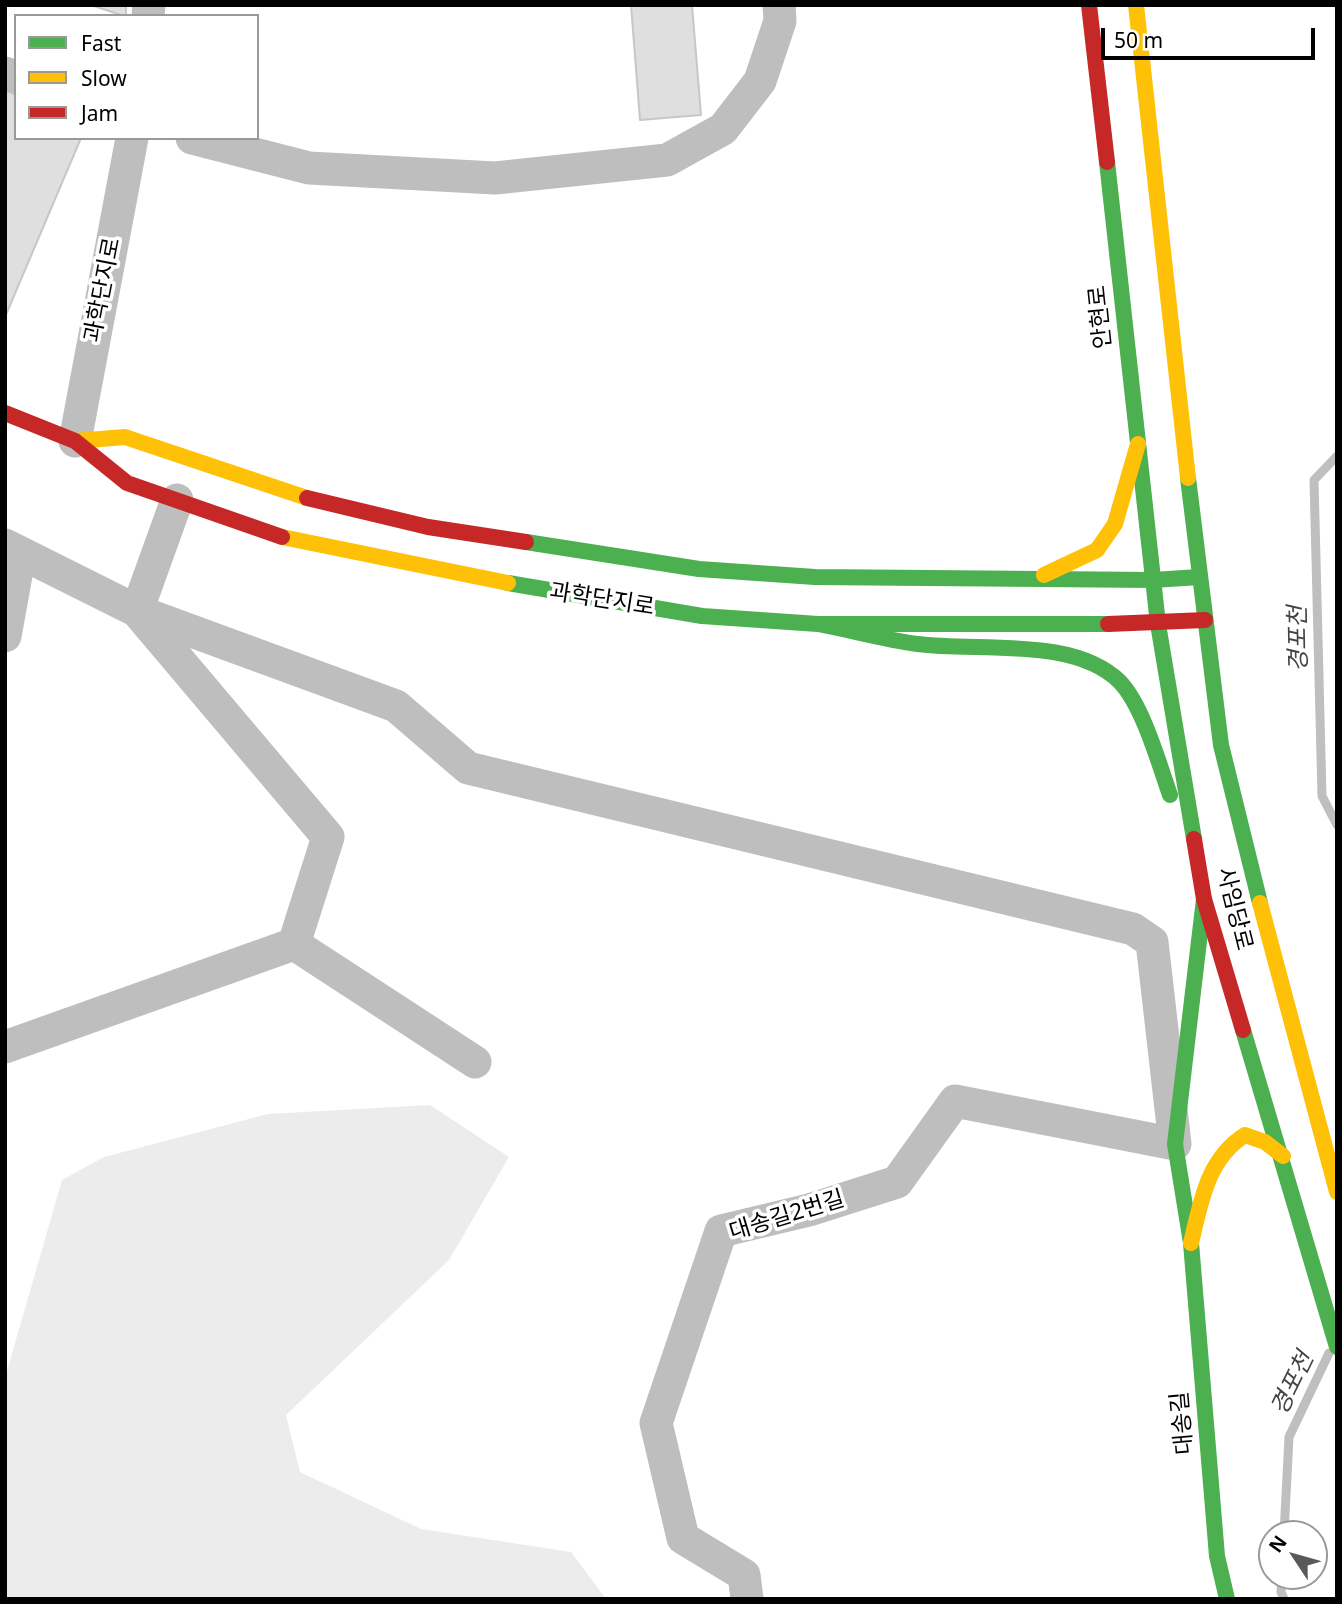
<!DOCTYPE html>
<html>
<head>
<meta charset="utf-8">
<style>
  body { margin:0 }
  #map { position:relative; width:1342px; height:1604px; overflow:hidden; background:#fff; font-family:"Noto Sans",sans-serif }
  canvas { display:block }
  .frame { position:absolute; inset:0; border:7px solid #000; pointer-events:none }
  .legend { position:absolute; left:14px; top:14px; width:245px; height:126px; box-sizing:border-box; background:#fff; border:2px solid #999; margin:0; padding:9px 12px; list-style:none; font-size:21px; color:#000 }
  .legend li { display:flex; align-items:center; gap:14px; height:35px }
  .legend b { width:35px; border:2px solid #999 }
  .north { position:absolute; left:1258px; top:1520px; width:70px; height:70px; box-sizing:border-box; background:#fff; border:2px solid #999; border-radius:50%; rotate:306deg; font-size:19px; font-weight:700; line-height:28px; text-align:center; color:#000 }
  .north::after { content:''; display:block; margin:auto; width:24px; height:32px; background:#595959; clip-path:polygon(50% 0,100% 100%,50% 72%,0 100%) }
  .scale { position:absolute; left:1101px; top:28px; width:214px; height:32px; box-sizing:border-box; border:4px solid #000; border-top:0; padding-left:9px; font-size:21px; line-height:24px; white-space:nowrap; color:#000; -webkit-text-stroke:5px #fff; paint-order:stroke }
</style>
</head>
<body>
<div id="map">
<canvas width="1342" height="1604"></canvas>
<div class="frame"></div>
<ul class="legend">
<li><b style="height:9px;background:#4caf50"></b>Fast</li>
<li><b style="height:9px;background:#ffc107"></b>Slow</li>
<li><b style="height:9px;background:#c62828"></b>Jam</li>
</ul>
<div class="north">N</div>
<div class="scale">50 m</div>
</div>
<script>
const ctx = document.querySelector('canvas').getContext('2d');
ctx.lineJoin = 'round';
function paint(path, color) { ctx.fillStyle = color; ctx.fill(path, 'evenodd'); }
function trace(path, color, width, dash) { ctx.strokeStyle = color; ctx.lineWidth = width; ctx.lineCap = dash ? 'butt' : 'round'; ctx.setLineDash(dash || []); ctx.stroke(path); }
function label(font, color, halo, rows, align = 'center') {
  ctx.font = font + ' "Noto Sans","Noto Sans KR",sans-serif'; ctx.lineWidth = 7; ctx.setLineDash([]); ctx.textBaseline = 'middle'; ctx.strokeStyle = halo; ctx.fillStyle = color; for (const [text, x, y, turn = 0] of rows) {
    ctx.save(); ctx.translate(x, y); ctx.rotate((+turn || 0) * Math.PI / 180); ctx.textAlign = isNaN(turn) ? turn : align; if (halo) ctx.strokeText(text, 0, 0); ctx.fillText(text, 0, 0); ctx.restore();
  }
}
const green = new Path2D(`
  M430,1105L509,1157L449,1260L286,1415L300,1472L421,1529L571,1552L606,1599H5V1378L62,1180L104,1157L268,1114Z`);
const stream = new Path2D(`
  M1337,456L1314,480L1322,796L1337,825
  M1284,1534L1289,1437L1329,1353
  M1282,1576L1281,1592L1284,1599`);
const building = new Path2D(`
  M91,5H126V16H124Z
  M631,5H692L701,115L640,120Z
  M5,90L16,95V138H81L5,317Z`);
const street = new Path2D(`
  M148,16L149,5
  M5,73L16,77
  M192,138L309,168L495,178L667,160L723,129L760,81L780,21L779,5
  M75,441L132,138
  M177,500L137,611L328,837L294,944L475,1062
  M5,545L137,611L396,706L468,768L1133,929L1152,942L1175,1144L955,1101L897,1182L809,1210L721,1231L656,1423L683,1538L744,1575L747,1599
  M5,636L20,553
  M5,1047L294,944`);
const fast = new Path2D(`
  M1107,162L1158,624L1194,839
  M1188,478L1221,745L1260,903
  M526,542L699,569L815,577L1153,580L1199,577
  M508,583L702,616L818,624H1108
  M818,624C851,630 884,640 918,644C978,652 1074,636 1120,682C1143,706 1159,764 1170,795
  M1204,899L1175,1144L1191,1243L1217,1556L1227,1599
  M1243,1030L1337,1347`);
const slow = new Path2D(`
  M1136,5L1188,478
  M75,441L125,437L307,498
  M282,537L508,583
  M1044,575L1097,550L1115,524L1138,444
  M1260,903L1337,1192
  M1191,1243C1201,1202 1207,1159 1245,1135L1265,1142L1283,1156`);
const jam = new Path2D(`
  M1089,5L1107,162
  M5,413L75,441L127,483L282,537
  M307,498L428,527L526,542
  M1108,624L1205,620
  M1194,839L1204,899L1243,1030`);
const streetNames = [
  ["과학단지로",103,290,-79],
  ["안현로",1101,317,-96],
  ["과학단지로",602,600,9],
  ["사임당로",1234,909,76],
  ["대송길2번길",787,1216,-17],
  ["대송길",1183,1423,-95]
];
const waterNames = [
  ["경포천",1299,639,-91],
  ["경포천",1293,1384,-64]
];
paint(green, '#ececec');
trace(stream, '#bfbfbf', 9);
paint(building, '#dfdfdf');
trace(building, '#c7c7c7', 2);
trace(street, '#bebebe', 33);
trace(fast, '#4caf50', 16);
trace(slow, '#ffc107', 16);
trace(jam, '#c62828', 16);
label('23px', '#000', '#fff', streetNames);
label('italic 24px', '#444', '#fff', waterNames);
</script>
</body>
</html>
